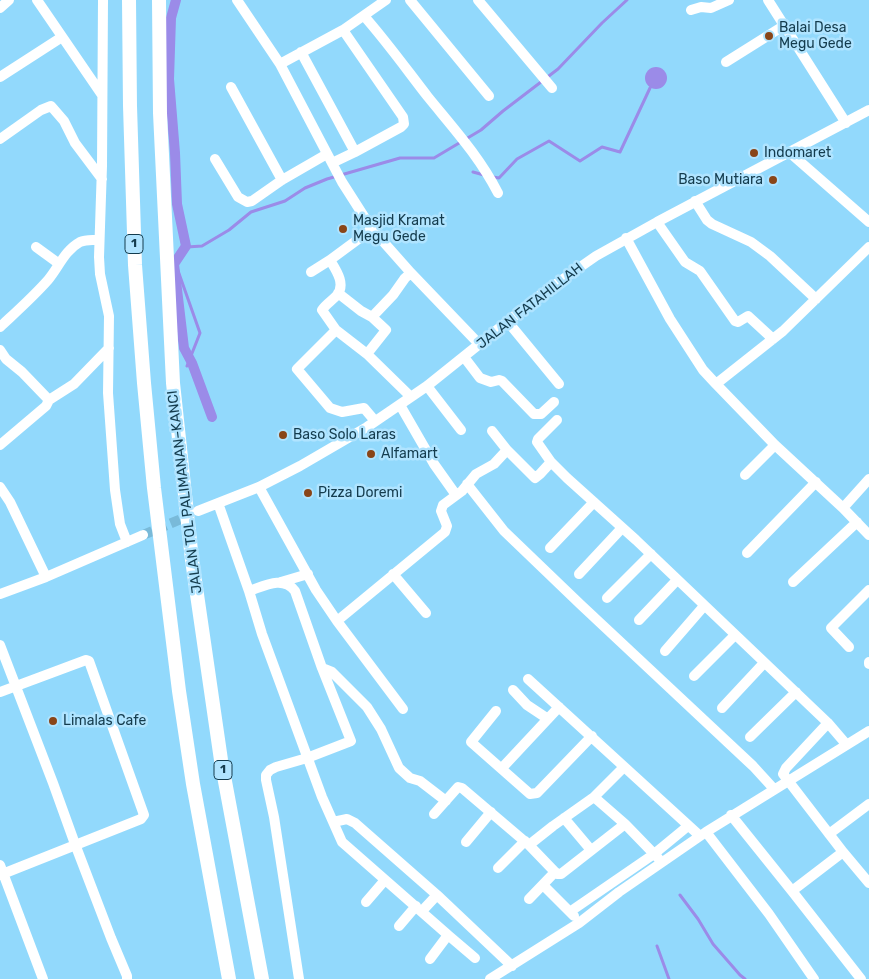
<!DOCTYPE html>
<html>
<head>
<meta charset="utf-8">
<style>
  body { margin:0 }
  canvas { display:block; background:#92d9fc }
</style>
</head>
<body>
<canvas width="869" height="979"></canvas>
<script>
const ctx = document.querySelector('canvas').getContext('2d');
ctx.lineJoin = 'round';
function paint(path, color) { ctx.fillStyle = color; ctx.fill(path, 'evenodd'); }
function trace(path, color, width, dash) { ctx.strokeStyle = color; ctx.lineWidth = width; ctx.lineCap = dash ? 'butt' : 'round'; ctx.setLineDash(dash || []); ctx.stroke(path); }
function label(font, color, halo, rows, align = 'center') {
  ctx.font = font + ' Rubik,sans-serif'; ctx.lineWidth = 5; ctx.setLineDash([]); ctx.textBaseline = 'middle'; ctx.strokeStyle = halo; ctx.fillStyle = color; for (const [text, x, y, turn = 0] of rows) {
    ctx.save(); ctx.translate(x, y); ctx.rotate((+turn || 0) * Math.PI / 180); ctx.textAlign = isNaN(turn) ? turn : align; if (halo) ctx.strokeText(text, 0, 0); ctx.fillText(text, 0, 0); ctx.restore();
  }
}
const water = new Path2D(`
  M645 78a11 11 0 1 1 22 0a11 11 0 1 1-22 0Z`);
const stream = new Path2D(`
  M473,172L484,175
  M493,177L499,178L517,159L549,141L580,161L602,147L620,152L650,88
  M187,366L200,333L176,265L187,247L202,246L229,230L251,212L285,201L305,188L327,179L400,158H434L481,130L503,111L558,69L602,23L627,0
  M680,895L698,919L713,944L740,975L745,979
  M657,946L669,979`);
const canal = new Path2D(`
  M176,0L171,18L169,79L175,153L177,204L186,246L174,264L184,348L192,363L212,417`);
const minorTunnel = new Path2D(`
  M143,535L193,514`);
const minor = new Path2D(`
  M37,0L102,95
  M103,0L102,166L99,257L100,274L109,316L108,393L115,490L120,524L127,542
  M237,0L280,64L342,182L372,229L411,273L480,345
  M410,0L489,96
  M478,0L552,88
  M768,0L846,123
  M0,8L9,0
  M691,10L701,7L711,8L729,0
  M364,16C387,42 407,70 428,97C454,129 479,156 498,193
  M343,30L403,117L404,124L401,127L355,152
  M301,52L355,152L332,163
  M726,62L785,25
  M280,64L343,30L386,0
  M0,77L62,37
  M231,87L282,180
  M0,139L41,110L51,106L64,121L75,143L102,179
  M789,152L869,222
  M215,159L238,197L247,202L252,201L282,180L327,154
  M695,201L707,220L712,224L751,242L770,256L816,299
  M657,222L685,262L700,271L735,321L738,322L748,316L773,339
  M626,238L670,319L703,370L716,384
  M36,247L58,263
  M869,247L783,331L716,384L775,445L843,508L869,535
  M311,272L330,260
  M338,293L361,311L372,317
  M508,322L559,384
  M0,327C16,312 33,297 48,280C59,267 64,251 80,242C86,239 92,240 99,240
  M336,330L322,310C326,304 333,300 337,295C346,284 336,270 330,260L372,229
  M0,350L6,359L22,372L49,400L46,406L0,445
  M367,354L411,397
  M464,357L480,378L491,382L499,380L502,381L534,414H541L554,402
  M427,386L461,430
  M49,400L74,384L109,348
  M400,405L434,464L456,495
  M557,420L538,439L537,442L551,462L567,478L636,540L828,723L846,744
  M375,421L364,408L342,412L330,408L297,369L336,330L367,354L386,330L372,317L393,295L405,278L411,273
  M492,431L507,450L535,478L540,474L551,462
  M745,475L775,445
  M467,484L504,531L580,604L753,766L774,789
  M0,487L10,502L46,577
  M259,487L316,590L337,621L403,709
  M218,503L249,591L262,634L322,797L342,842L448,935L430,959
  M843,508L869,479
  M198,511L259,487L300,466L367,427L427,386L543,293L596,256L657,222L869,110
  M550,548L594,502
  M747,553L816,482
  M393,574L426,613
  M579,574L622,528
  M281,582L308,574
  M793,582L857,522
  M249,591C264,586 283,575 295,591L322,668L351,741L307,758L276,767L270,770L266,775V780L274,817L299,979
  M0,594L46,577L143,535
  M607,598L651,554
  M639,620L677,580
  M337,621L445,532L447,526L441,511L443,505L462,491L476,474L494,464L507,450
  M0,645L53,783L75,844L111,938L127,976V979
  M849,647L831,628L869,590
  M665,651L704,606
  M869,662V664
  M322,668L332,672L367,707L381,729L399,768L410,778L420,781L446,801
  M694,676L735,635
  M528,679L700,836
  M513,690L527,705L548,719
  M0,692L86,660L89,661L144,815L141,819L0,875
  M722,708L764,663
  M496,711L471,742L530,794L537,793L592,736
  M750,737L796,692
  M502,768L559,707
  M594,797L625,824L658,858
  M434,814L458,787L462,788L529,845L553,826L594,797L624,767
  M731,815L792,891L861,979
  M564,818L591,850
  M333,822L347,819L355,823L437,895L512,966
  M706,832L769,914L814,979
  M829,834L869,804
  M466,842L491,812
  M529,845L555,872L558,874H561L625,824
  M843,852L869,883
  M0,865L43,979
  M498,868L525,841
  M543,885L574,916
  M792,891L843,852L783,774L786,768L828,723
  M529,899L555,872
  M366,902L385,880
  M422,911L437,895
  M571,911L654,854L688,826
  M399,926L416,906
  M448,935L475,958
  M490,979L579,923L619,892L706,832L869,731`);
const highway = new Path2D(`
  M129,0L130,106L135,265L144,383L154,488L179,691L193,784L229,979
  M159,0L160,113L173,383L192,560L221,760L262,979`);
const markers = [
  [769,36,5,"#894518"],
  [754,153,5,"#894518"],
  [773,180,5,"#894518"],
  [343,229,5,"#894518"],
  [283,435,5,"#894518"],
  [371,454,5,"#894518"],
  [308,493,5,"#894518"],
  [53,721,5,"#894518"]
];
const shields = [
  [134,244,18],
  [223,770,18]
];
const shieldNames = [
  ["1",134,244],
  ["1",223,770]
];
const poiNames = [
  ["Balai Desa",779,28],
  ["Megu Gede",779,44],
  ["Indomaret",764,153],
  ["Baso Mutiara",763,180,"right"],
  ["Masjid Kramat",353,221],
  ["Megu Gede",353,237],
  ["Baso Solo Laras",293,435],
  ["Alfamart",381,454],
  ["Pizza Doremi",318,493],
  ["Limalas Cafe",63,721]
];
const streetNames = [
  ["JALAN FATAHILLAH",530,306,-38],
  ["JALAN TOL PALIMANAN–KANCI",185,492,-97]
];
paint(water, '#9b8be8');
trace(stream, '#9b8be8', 3);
trace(canal, '#9b8be8', 10);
trace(minorTunnel, '#79bad9', 10, [10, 5]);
trace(minor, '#fff', 10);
trace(highway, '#fff', 14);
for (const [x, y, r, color] of markers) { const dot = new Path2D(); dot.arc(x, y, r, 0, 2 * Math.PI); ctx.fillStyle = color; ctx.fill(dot); trace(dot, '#b0e4ff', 2); }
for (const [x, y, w] of shields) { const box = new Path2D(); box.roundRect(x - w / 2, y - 9.5, w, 19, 4); ctx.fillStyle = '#b0e4ff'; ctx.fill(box); trace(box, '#143c4e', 1); }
label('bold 12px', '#143c4e', null, shieldNames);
label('14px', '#143c4e', '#b0e4ff', poiNames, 'left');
label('14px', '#143c4e', '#b0e4ff', streetNames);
</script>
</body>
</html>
